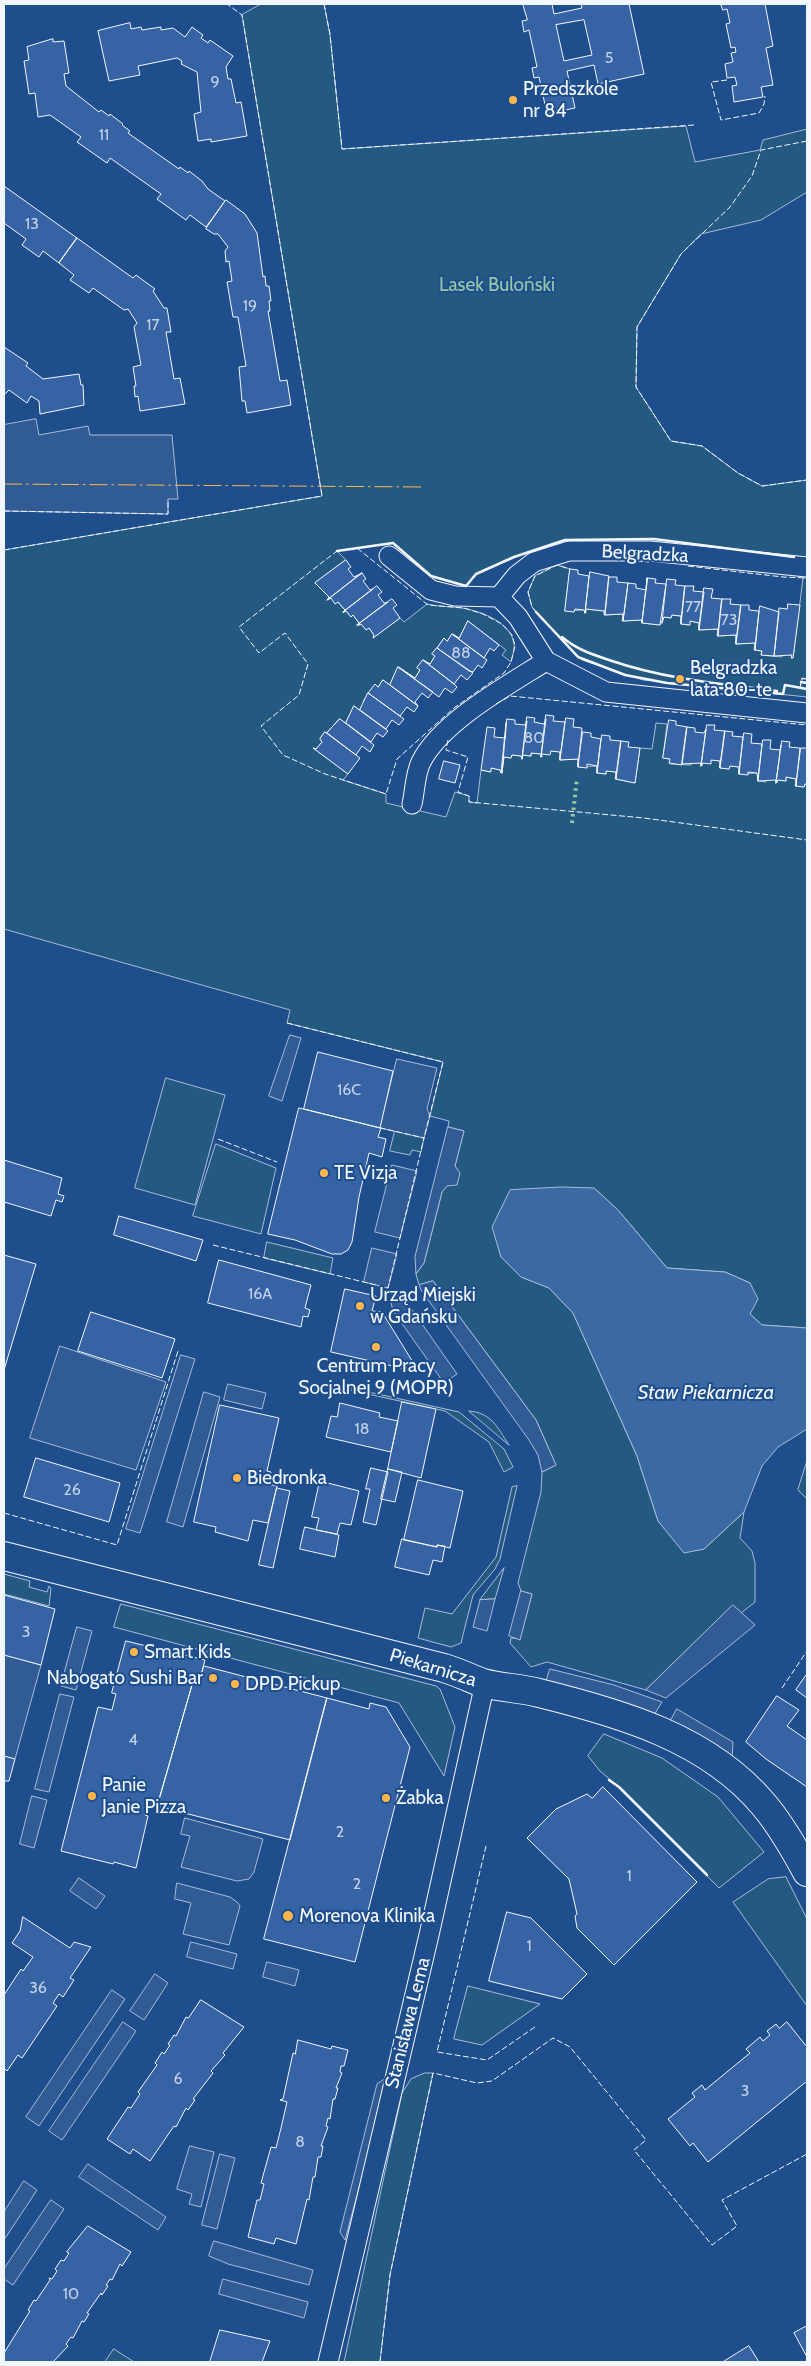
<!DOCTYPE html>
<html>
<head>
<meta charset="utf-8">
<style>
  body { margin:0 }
  #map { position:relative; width:811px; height:2366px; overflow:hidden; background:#1f4e8c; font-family:Cabin,sans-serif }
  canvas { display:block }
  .frame { position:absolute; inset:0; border:5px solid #f2f6ff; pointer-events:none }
</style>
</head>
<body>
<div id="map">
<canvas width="811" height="2366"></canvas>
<div class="frame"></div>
</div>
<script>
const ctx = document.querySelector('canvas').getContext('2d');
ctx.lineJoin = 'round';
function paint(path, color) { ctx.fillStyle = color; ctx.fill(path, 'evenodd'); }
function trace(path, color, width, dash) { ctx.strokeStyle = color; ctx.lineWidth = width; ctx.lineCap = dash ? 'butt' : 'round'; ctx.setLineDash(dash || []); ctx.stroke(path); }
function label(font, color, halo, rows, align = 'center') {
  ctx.font = font + ' Cabin,sans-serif'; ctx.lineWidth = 4; ctx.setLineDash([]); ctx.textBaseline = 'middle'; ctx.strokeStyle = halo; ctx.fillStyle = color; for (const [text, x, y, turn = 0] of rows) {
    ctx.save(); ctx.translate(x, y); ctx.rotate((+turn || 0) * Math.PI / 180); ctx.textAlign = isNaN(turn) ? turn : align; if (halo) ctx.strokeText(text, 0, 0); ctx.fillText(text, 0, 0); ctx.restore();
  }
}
const green = new Path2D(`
  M261,4H324L330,35L342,149L686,126L695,162L760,150L763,140L807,129V192L761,220L701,234L681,254L637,327L636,387L671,441L702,446L738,473L762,486L807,480V558L654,539L565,540L514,557L476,574L466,586L431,576L392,543L337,551L346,560L315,583L329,597L328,600L331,598L338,602L345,610L343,613L346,611L351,617L353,615L359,623L358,626L361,624L369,628L374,635L373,638L400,618L404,622L427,604C438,607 450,606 462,608C481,611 510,622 514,643C515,649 512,657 511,662L502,655L506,650L468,621L459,638L453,634L447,641L444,638L433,654L435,656L430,664L423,660L420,670L415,678L399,667L390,685L383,680L378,687L375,685L363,701L365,703L360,710L354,706L346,723L339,719L327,733L325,732L320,739L322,742L316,749L313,748L348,774L343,780L386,794V803L446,817L455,792L469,796V802L477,803L481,770L490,772L491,768L500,770L501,773L504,757L511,758L512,755L521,756L522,759L523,755L531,756V753L541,754L542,757V754L551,751L560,752V760L578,759V767L597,766V773L606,774V771L616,772L615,779L635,783L640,748L652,749L656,723L667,724L663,758L670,759V764L691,765V762L701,763L702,766L703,763L711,760L720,761V768L729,769L730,766L739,767V774L757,773L758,781L766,782V778L776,780L777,783L778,780L786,781V777L796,779L795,786L804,787L805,784H807V1328L762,1325L750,1314V1283L725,1272L667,1268L618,1210L594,1188L493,1227L501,1257L521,1277L549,1288L573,1313L637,1456L658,1521L684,1552L704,1549L744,1512L740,1538L752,1551L755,1563V1602L741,1613L733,1606L646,1690L547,1662L531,1667L510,1643L511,1638L520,1639L532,1594L521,1591L518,1583L541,1492L542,1472L556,1465L536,1420L433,1281L419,1285L416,1274L424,1263L442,1192L457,1170L455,1166L464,1131L448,1127L449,1121L430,1116L443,1062L287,1023L290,1010L4,929V550L322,496L242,15Z
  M557,565L570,569L565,611L584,610L586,613V609L604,611V615L623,614L622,621L642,620V623L660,625L664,617L671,618L672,615L681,616V624L689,625L690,621L699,623V630L718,629L717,636L736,635V644L755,643L754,650L762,651L761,655L782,657L783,654L792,655L793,658L803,578H807V679H802L800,688L807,689V697L643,680L582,660L532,607L528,592L535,576Z
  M166,1078L225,1095L195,1205L135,1188Z
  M395,1131L424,1138L421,1152L412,1150L410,1155L390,1151Z
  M216,1144L276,1168L261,1234L193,1216Z
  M267,1242L333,1258L330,1274L264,1258Z
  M337,1385L459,1412L504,1449L513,1467L504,1472L489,1442L445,1411L336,1387Z
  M469,1411C492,1413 497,1427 509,1445Z
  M807,1461V1499L798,1490Z
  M517,1486L500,1559L495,1569L473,1595L461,1643L451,1647L418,1638L425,1608L452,1614L496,1557L512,1487Z
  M504,1568L495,1599L480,1600Z
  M4,1574L30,1581L29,1587L47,1592L49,1586L51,1588L49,1606L4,1594Z
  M121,1604L436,1686L440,1689L455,1727L444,1776L399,1703L114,1627Z
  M604,1734L662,1758L718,1797L764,1852L719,1888L619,1787L600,1771L588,1756Z
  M786,1877L807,1919V2006L733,1902L768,1879Z
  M468,1986L540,2004L482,2045L454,2039Z
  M425,2073H433L390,2275L380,2362H344L402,2093L411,2079Z
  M114,2349L134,2362H105Z`);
const parking = new Path2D(`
  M36,419L39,435L88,426L90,435H172L178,499H168V514L4,511V425Z
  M290,1035L301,1038L282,1101L269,1096Z
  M397,1059L437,1068L427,1109L430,1116L424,1138L380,1128Z
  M448,1127L464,1131L455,1166L460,1173L457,1185L447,1186L442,1192L424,1263L416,1274L415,1257Z
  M392,1165L417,1171L400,1238L375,1232Z
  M372,1248L397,1254L388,1288L364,1282Z
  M433,1281L536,1420L556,1465L542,1472L538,1455L529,1440L421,1290L419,1285Z
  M399,1291L457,1374L444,1383L393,1311L390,1298L398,1295Z
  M60,1346L166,1382L136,1470L30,1438Z
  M181,1355L195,1359L140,1533L126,1529Z
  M228,1384L266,1393L262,1409L224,1400Z
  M204,1392L220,1397L183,1527L167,1522Z
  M521,1591L532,1594L520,1640L509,1636Z
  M495,1599L487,1631L473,1627L480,1600Z
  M733,1605L755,1625L666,1698L646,1690Z
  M77,1627L92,1631L76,1690L61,1686Z
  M4,1655L41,1665L15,1759L4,1756Z
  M550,1669L614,1685L662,1702L654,1715L546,1682Z
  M60,1694L74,1697L49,1792L35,1789Z
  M677,1709L733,1742L732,1760L670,1722Z
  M32,1796L47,1800L34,1848L20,1844Z
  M185,1818L263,1839L254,1872L249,1879L237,1881L181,1867L190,1836L181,1834Z
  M79,1878L105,1896L96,1909L70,1891Z
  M177,1883L230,1897L237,1902L240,1906L229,1945L183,1934L191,1903L175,1899Z
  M191,1942L237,1954L233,1969L187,1957Z
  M267,1962L299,1970L295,1986L263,1977Z
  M155,1974L168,1983L144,2020L130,2011Z
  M112,1990L125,1999L39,2126L26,2117Z
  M123,2022L136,2031L62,2140L49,2131Z
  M385,2079L364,2169L345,2240L340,2232L377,2084Z
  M190,2146L214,2152L201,2207L189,2204L192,2194L177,2189Z
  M220,2154L235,2158L217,2229L202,2225Z
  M88,2164L166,2217L158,2230L79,2177Z
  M24,2181L37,2190L4,2240V2212Z
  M51,2200L64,2209L13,2285L4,2279V2269Z
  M214,2241L313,2270L309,2285L228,2264L209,2256Z
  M223,2279L308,2302L304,2318L219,2294Z`);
const water = new Path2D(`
  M562,1187L594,1188L618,1210L667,1268L725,1272L750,1283L758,1299L750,1314L762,1325L807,1328V1429L778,1447L762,1466L744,1512L704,1549L684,1553L658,1521L637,1456L573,1313L549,1288L521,1277L501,1257L492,1227L510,1190Z`);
const building = new Path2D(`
  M523,4H552L554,14L582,8L581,4H629L644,74L598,84L594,65L567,71L575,108L547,114L539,77L534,78L532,68L537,67L529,30L524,32L522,21L527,20ZM584,20L592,55L564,61L556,25Z
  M721,4H765L773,46L766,48L773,85L761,87L763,97L734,102L732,86L737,85L735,77L727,78L725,64L733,62L731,53L736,52L735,47L731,48L726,24L730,23L727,9L723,10Z
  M130,23L131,29L141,27L142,30L161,27V30L173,28L185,37L192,27L203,35L201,38L208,43L210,40L233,56L226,67L228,79H231L236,103L241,102L247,136L211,142V139L198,141L194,114L201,112L197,72L181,64L182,61L177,58L138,66L140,75L109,81L98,31Z
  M53,39V42L64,41L69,73L64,74L66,86L99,112L101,110L109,116L110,114L123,124L122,125L130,131L128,133L179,169L180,167L188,173L189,171L202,181L208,189L225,201L206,227L190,215L186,220L157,199L161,194L110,158L107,163L77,142L81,137L50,115L38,117L35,93L29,94L24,61L29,60L27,47Z
  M4,186L77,238L59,263L43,251L39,257L22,245L26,239L4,223Z
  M226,200L245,214L257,233L263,277L265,276L266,286H269L271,301H269L270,311H268L280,381L287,380L291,405L247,413L245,401H242L239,367L246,366L238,317H233L227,282L232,281L229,261L226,262L225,251L228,247L218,234H214L206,229Z
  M77,238L133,278L136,275L155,289L153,291L164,308H167L171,332H166L174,379L180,378L185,404L140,411L138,396L135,397L134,386H136L133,367L141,365L134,327L137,323L128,309L124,310L93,288L89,293L70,280L74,275L59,263Z
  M4,347L28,363L26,366L43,379L79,374L81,385H83L84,405L40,414L39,401L31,396L27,403L9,390L4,395Z
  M346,560L351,567L348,569L354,577L362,573L327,600L329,597L315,583Z
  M570,569L578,570V574L589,576L585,613L584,610L575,609L574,612L565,611Z
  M590,572L609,576L605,615L604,611L586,609L585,613Z
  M362,573L366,579L363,581L370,590L373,589L343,612L345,610L338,602L335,604L331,598L327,600Z
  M609,577H617V582L628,583L623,621V614L605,615Z
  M647,578L642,623V620L623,621L628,583L636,584V588L646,590Z
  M648,578L656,579L655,583L666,584L660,625L642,623Z
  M667,579L676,580L675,585L685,586L681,624V616L672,615L671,618L664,617L662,623Z
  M377,586L382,592L378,595L384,603L388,602L357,625L359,623L353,615L351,617L346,611L343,612Z
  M685,586H694L693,591L704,592L699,630V623L690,621V625L681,624Z
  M704,588L713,589L711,598L722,599L718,636V629L699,630Z
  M392,599L397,605L393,608L400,618L373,638L374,635L369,628L366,630L361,624L357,625Z
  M722,599H731L730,604L741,605L736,644V635L718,636Z
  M788,604L800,605L793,658H791L792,655L774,656L779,608L787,609Z
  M741,605H749V610L759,611L755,650V643L736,644Z
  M760,606L779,612L774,656L761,655L762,651L755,650Z
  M468,621L499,645L494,651L490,648L484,658L452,634L459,638Z
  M452,634L487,660L482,668L478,665L473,672L469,671L437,648L444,638L447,641Z
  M437,648L473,673L467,680L461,675L454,684L423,660L430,664L435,656L432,654Z
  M423,660L454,684L457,687L452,693L445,688L439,697L398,667L415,678L420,670L417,668Z
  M398,667L433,692L428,698L422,693L415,702L418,706L390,685Z
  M383,680L418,706L414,712L407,707L400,716L368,693L375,684L378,687Z
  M368,693L404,719L399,725L392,720L386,729L360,710Z
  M354,706L388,731L383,737L377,733L371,742L346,723Z
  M546,715L554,716L553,721L565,722L560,760V752L551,751L550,755L542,754L541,757Z
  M527,717L535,718L534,722L544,724L546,719L541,757V754L531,753V756L523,755L522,759Z
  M566,718L574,719L573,727L582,728L578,767V759L560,760Z
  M340,719L374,745L370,752L362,746L356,755L327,733Z
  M507,719L515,720V724L525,725L527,721L522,759L521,756L512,755L511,758L504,757L502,773Z
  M669,720L676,721V725L687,727L682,765L669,763L670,759L663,758Z
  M506,723L501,773L500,770L491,768V772L481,770L487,727L495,728L494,737L505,738Z
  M707,725H715L714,730L725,731L720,768V761L711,760V764L703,763L701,766Z
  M687,727L695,728V732L704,733L706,729L701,766V763L682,764Z
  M725,731L733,732L732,736L743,737L739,774V767L730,766L729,769L720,768Z
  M325,732L360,758L348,774L313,748L316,749L322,742L320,739Z
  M583,732L591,733V737L601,739L597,773V766L587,764V768L578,767Z
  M744,733L752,734L751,743L762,744L758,781L757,773L748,772V775L739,774Z
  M602,735L610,736V740L621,741L616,779V772L606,771V774L597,773Z
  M763,740H771L770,749L780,750L781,745L776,783V780L758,781Z
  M621,741L629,742L628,747L640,748L635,783L616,779Z
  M782,741L790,742L789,747L800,748L796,786V779L786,777V781L778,780L776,783Z
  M801,748H807V784H805L804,787L796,786Z
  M444,761L460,765L455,783L439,779Z
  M318,1052L393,1071L380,1128L304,1109Z
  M299,1108L381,1128L378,1137L386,1139L382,1157L369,1153L359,1197L352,1242L348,1250L341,1254H332L295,1240L268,1234Z
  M4,1160L62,1178L58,1194L64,1196L62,1202L56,1200L51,1216L4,1202Z
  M119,1216L203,1240L196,1261L114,1235Z
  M4,1255L36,1264L4,1370Z
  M219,1260L311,1285L305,1308L310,1310L308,1317L303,1316L301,1327L208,1303Z
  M345,1289L376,1296L372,1311L382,1312L419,1372L331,1352Z
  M91,1312L175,1339L162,1378L78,1351Z
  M402,1402L436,1409L421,1478L388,1469Z
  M340,1403L380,1413L379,1417L398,1421L391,1452L326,1437L331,1416L337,1417Z
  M220,1405L279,1418L267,1471L271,1472L268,1484L277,1486L268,1523L253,1520L248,1541L215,1532L216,1527L194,1522Z
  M36,1458L120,1483L109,1522L24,1497Z
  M371,1468L388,1472L376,1525L363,1522L370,1489H366Z
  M388,1469L402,1472L395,1502L381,1499Z
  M418,1480L463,1491L450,1548L437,1545V1547L404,1540Z
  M320,1481L359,1491L351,1525L340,1523L337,1534L316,1530L319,1518L312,1517Z
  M277,1488L290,1491L273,1568L259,1565Z
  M305,1527L339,1535L335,1557L300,1549Z
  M402,1539L437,1547V1545L445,1546L442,1562L433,1560L429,1575L395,1567Z
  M4,1595L55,1609L41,1665L4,1655Z
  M126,1641L167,1651L165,1656L180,1659L181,1654L205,1660L200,1679L194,1678L157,1807H147L145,1815L148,1816L136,1868L114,1862L113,1864L61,1851L98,1707L112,1710L116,1694L112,1693Z
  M204,1666L327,1698L290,1840L157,1806L194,1678L200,1679Z
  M807,1674V1698L796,1690Z
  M777,1696L799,1710L787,1726L807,1740V1787L766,1759L746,1742Z
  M327,1698L369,1709L370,1703L386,1707L410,1747L355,1962L264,1939Z
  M4,1756L15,1759L9,1781H4Z
  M603,1787L697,1882L614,1965L577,1928L575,1916L577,1914L569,1879L527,1838L556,1809L587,1794L592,1798Z
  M507,1912L531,1918L587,1974L562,1999L489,1981Z
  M23,1917L70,1948L74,1942L91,1947L70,1978L74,1980L63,1997L59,1994L53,2003L57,2006L22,2058L18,2055L7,2071L4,2068V1995L21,1969L23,1971L33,1957L12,1943L20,1931Z
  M201,2000L244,2027L223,2053L225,2055L211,2071L213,2073L193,2099L195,2100L188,2110L186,2108L176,2127L174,2126L150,2161L133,2149L130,2154L107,2139L128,2107L131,2108L140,2094L138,2092L157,2065L155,2063L162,2052L164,2054L170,2045L168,2044L174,2035L176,2036L186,2017L188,2018Z
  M787,2022L807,2047V2081L708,2162L693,2143L690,2146L668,2119L695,2097L692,2093L702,2085L705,2090L750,2053L746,2049L760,2037L763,2041L770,2035L767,2031L776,2024L779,2028Z
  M298,2040L331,2049L332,2046L348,2050L344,2066H341L340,2072L342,2073L336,2088H338L335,2099H333L330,2119L328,2118L326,2126L328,2127L321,2146H323L321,2157H318L315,2177H313L309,2200L307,2199L296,2244L276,2238L274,2244L248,2237L257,2200H260L264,2184L261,2183L271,2147L276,2148L281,2128L287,2102L280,2100L283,2099L293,2053L295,2054Z
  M88,2226L131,2252L122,2266L120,2264L112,2280L110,2279L106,2285L108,2286L102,2295L101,2293L87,2313L89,2314L84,2322L82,2321L73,2338L71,2337L66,2344L68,2346L53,2362H4V2353L30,2311L28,2310L34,2300L36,2301L50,2280L49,2278L52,2279L57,2271L55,2269L61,2260L64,2261L69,2253L67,2252Z
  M807,2326V2357L794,2333Z
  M220,2330L270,2341L262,2362H210Z
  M749,2346L759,2362H723Z`);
const street = new Path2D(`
  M389,556L431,590L455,596L499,597L518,617L546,661L606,692L807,713
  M499,597L517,575L534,562L569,551H650L807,567
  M412,804C415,791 415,774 421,762C441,722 508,685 546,661
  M328,2362L429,1935L485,1683`);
const secondary = new Path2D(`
  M4,1556L444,1668C457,1672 470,1678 483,1683C501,1688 521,1688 539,1693C620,1713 708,1738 764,1805C781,1825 794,1848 807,1872`);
const hedge = new Path2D(`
  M572,823L577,778`);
const fence = new Path2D(`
  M324,4L330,34L342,149L694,125
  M727,80L711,82L721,120L759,113L764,104L765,96
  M807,141L761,150L752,176L730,207L681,254L637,327L636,387L671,441L702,446L738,473L762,486L807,480
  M4,511L168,514V499
  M357,548L428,605L464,608L483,614L502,624L512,635L515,646L511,662L504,673L454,708L397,759L386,794L325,774L283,755L261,726L299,695L308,664L285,633L259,653L239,627L337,551Z
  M4,550L322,496L242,15L227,4
  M628,560L649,562
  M688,566L783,577L807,578
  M536,612L532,607L528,592L535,576L557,565L570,569
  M800,688L802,678L807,679
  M496,704L510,696L807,725
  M448,740L446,750L468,757L458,792L469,796V802L644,818L807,840
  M287,1023L443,1062L424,1138
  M218,1139L277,1162
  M213,1245L388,1288L424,1138L381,1128
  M4,1513L117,1545L178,1351
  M782,1688L807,1651
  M486,1846L437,2052L487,2060L535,2027
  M380,2362L390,2275L433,2073L477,2083L492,2081L553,2038L570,2047L646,2140L634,2150L712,2245L737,2226L722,2200L807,2154`);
const wall = new Path2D(`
  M337,551L393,543L431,576L466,586L476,574L514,557L565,540L654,539L794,557
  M536,612L578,657L625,675L667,683L783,694L785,685L807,689
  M562,637C576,649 591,654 609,660C664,679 720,684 777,691
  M801,682L807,683
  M609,1780L619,1787L707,1875`);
const power = new Path2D(`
  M4,484L424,487`);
const markers = [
  [513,100,5,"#ffb74d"],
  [680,679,5,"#ffb74d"],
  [324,1173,5,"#ffb74d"],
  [360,1306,5,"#ffb74d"],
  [376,1347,5,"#ffb74d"],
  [237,1478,5,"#ffb74d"],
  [134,1652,5,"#ffb74d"],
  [213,1678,5,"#ffb74d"],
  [235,1684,5,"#ffb74d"],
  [92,1796,5,"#ffb74d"],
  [386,1798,5,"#ffb74d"],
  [288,1916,6,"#ffb74d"]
];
const numberNames = [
  ["5",609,58],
  ["9",215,82],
  ["11",104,135],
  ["13",32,224],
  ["19",250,306],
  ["17",153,325],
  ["77",693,607],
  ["73",729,620],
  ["88",461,653],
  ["80",534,738],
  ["16C",349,1090],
  ["16A",260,1294],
  ["18",362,1429],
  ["26",72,1490],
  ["3",26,1632],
  ["4",133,1740],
  ["2",340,1832],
  ["1",629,1876],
  ["2",357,1884],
  ["1",529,1946],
  ["36",38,1988],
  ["6",178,2079],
  ["3",745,2091],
  ["8",300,2142],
  ["10",71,2294]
];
const poiNames = [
  ["Przedszkole",523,89],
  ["nr 84",523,111],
  ["Belgradzka",690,668],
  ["lata 80-te",690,690],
  ["TE Vizja",334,1173],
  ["Urząd Miejski",370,1295],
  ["w Gdańsku",370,1317],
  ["Centrum Pracy",376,1366,"center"],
  ["Socjalnej 9 (MOPR)",376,1388,"center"],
  ["Biedronka",247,1478],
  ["Smart Kids",144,1652],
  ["Nabogato Sushi Bar",203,1678,"right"],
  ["DPD Pickup",245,1684],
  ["Panie",102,1785],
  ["Janie Pizza",102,1807],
  ["Żabka",396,1798],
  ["Morenova Klinika",299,1916]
];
const parkNames = [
  ["Lasek Buloński",497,285]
];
const streetNames = [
  ["Belgradzka",645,554,3],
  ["Piekarnicza",433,1668,17],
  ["Stanisława Lema",408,2023,-76]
];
const waterNames = [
  ["Staw Piekarnicza",706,1393]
];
paint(green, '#245a82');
trace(green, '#a8bbd7', 1);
paint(parking, '#305b95');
trace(parking, '#a8bbd7', 1);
paint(water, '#3b69a3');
trace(water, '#a8bbd7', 1);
paint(building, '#3563a3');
trace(building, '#f2f6ff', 1);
trace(street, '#f2f6ff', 21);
trace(secondary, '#f2f6ff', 30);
trace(street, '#1f4e8c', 19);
trace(secondary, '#1f4e8c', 28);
trace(hedge, '#97c8a6', 4, [2.5, 4]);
trace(fence, '#f2f6ff', 1, [6, 2.5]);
trace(wall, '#f2f6ff', 2.5);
trace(power, '#ffb74d', 1, [18, 4, 2.5, 4]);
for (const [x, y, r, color] of markers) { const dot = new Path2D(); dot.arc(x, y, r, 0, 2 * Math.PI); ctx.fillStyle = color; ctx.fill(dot); trace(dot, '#1f4e8c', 2); }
label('16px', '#c3d1e8', null, numberNames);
label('19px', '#f2f6ff', '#1f4e8c', poiNames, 'left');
label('19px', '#97c8a6', '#1f4e8c', parkNames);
label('19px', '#f2f6ff', '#1f4e8c', streetNames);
label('italic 20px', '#f2f6ff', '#1f4e8c', waterNames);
</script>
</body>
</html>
